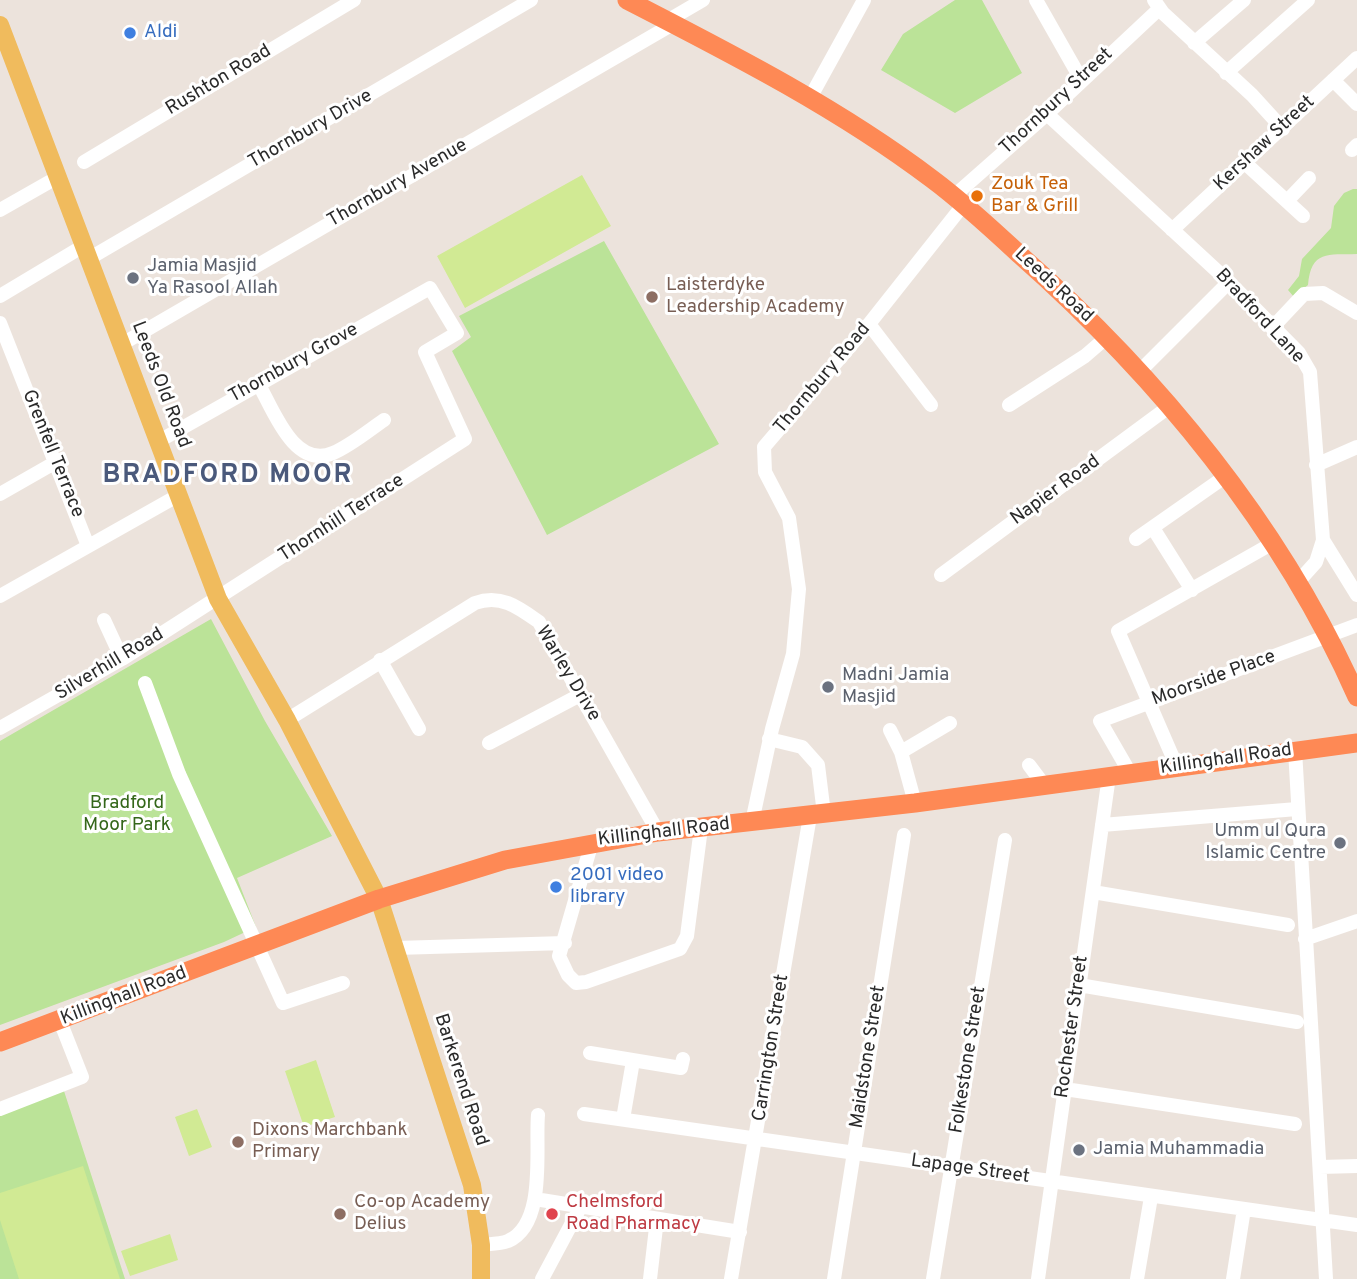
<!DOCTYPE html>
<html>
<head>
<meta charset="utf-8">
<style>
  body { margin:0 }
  canvas { display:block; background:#ece3dc }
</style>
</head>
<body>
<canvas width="1357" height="1279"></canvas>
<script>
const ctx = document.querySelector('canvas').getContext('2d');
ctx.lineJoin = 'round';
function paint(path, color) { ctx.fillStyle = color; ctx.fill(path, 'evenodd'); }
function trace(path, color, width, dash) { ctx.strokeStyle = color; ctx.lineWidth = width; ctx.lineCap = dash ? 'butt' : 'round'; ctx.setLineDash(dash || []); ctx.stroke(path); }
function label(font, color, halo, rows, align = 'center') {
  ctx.font = font + ' Overpass,sans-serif'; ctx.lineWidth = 6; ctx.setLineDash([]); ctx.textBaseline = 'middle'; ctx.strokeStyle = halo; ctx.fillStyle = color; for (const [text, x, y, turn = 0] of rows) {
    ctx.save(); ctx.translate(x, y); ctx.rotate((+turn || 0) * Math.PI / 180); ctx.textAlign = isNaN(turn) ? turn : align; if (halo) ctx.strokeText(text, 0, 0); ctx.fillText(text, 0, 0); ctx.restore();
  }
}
const green = new Path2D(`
  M955,0H982L1022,73L955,113L881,70L903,34Z
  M1353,189H1357V254C1328,255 1311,250 1308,285L1294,297L1288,290L1299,276L1302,259L1331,228L1334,206L1344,193Z
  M604,241L719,444L547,535L452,351L471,337L459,316Z
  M211,619L265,721L332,836L237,878L256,927L224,942L0,1025V741Z
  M64,1091L125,1279H0V1114Z`);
const pitch = new Path2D(`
  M582,175L611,226L465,308L437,256Z
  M316,1060L335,1117L304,1127L285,1071Z
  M197,1109L212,1147L189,1156L175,1117Z
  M83,1166L120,1279H19L0,1220V1193Z
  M170,1234L178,1260L130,1276L121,1251Z`);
const minor = new Path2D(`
  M1036,0L1082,81
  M1154,0L1163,13L1252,95L1283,129
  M667,21L703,0
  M1194,43L1244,0
  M1226,73L1308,0
  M1333,80L1357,104
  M810,98L864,0
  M1047,114L1229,282L1299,353L1310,372L1323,540L1316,562L1298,582
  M1352,150L1357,145
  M84,162L354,0
  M1245,163L1303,216
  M954,196L1047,114L1159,9
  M1287,201L1309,178
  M0,210L58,177
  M1172,230L1357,58
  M90,258L531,0
  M0,296L85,245
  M0,323L88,546
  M869,324L931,405
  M1272,328L1304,294L1323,293L1357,313
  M122,344L673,24
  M1139,372L1229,282
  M259,385C273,409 294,470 333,453C350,446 368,431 384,420
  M1009,405L1085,356L1107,337
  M1316,465L1357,447
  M0,494L56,462
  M1153,528L1192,590
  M1136,539L1226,476
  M1323,540L1357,595
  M941,575L1170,406
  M0,596L179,495
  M104,620L122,659
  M380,660L419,729
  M145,683L179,774L283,1003L343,983
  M287,720L475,603C501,594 518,607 539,622L658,832
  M0,728L122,659L465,439L425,352L457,333L430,288L159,441
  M890,730L901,752L915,803
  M769,739L802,747L818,765L824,814
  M489,743L580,695
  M1295,750L1326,1279
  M901,752L950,723
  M1029,765L1044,785
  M1177,767L1118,631L1273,543
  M1130,773L1100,721L1357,625
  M752,822L772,729L793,654L799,589L789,518L765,472L764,447L869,324L964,204
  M1102,825L1297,809
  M592,842L559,956L568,975L576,983L586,982L680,949L687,936L701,828
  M1093,892L1288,925
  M1305,939L1357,921
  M396,948L565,943
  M1079,985L1297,1022
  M590,1053L681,1068L683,1059
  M1065,1089L1295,1124
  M0,1109L82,1077L60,1021
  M584,1114L1357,1225
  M623,1119L633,1061
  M1320,1167L1357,1166
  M535,1199L740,1232
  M481,1245C490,1244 500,1244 508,1241C547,1224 535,1148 538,1115
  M542,1279L581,1206
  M650,1279L657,1219
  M731,1279L810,816
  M834,1279L904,835
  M933,1279L1005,840
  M1038,1279L1109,776
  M1137,1279L1151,1197
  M1233,1279L1244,1209`);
const major = new Path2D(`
  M0,25L218,599L287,720L379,899L472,1185L481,1245V1279`);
const highway = new Path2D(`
  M627,0C732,54 838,108 932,179C963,202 992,229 1020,255C1158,377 1282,527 1357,697
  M0,1042L379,899L505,860L658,832L915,803L1357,743`);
const markers = [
  [130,33,7,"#3f7fe0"],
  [977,196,7,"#e8710a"],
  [133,278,7,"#6b7280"],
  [652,297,7,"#8d6e63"],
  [828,687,7,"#6b7280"],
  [1340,843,7,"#6b7280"],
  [556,887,7,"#3f7fe0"],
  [238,1142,7,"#8d6e63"],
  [1079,1150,7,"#6b7280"],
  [340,1214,7,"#8d6e63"],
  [552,1214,7,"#e0444e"]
];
const shopNames = [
  ["Aldi",144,33],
  ["2001 video",570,876],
  ["library",570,898]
];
const streetNames = [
  ["Rushton Road",219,81,-31],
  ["Thornbury Street",1057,102,-43],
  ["Thornbury Drive",311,130,-30],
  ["Kershaw Street",1265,144,-43],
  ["Thornbury Avenue",398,184,-30],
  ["Leeds Road",1053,286,43],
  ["Bradford Lane",1259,317,47],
  ["Thornbury Grove",294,364,-29],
  ["Thornbury Road",823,379,-50],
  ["Leeds Old Road",160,385,69],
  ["Grenfell Terrace",52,454,68],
  ["Napier Road",1056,491,-36],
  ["Thornhill Terrace",342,519,-33],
  ["Silverhill Road",110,665,-31],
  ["Warley Drive",567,674,59],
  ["Moorside Place",1214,679,-20],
  ["Killinghall Road",1226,760,-8],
  ["Killinghall Road",664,833,-7],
  ["Killinghall Road",124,997,-21],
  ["Rochester Street",1073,1027,-82],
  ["Carrington Street",772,1048,-81],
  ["Maidstone Street",869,1057,-81],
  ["Folkestone Street",969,1060,-81],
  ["Barkerend Road",460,1080,72],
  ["Lapage Street",970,1170,8]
];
const foodNames = [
  ["Zouk Tea",991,185],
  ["Bar & Grill",991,207]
];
const worshipNames = [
  ["Jamia Masjid",147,267],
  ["Ya Rasool Allah",147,289],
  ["Madni Jamia",842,676],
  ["Masjid",842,698],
  ["Umm ul Qura",1326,832,"right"],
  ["Islamic Centre",1326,854,"right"],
  ["Jamia Muhammadia",1093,1150]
];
const educationNames = [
  ["Laisterdyke",666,286],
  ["Leadership Academy",666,308],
  ["Dixons Marchbank",252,1131],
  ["Primary",252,1153],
  ["Co-op Academy",354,1203],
  ["Delius",354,1225]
];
const parkNames = [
  ["Bradford",127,804],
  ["Moor Park",127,826]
];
const healthNames = [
  ["Chelmsford",566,1203],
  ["Road Pharmacy",566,1225]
];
const districtNames = [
  ["BRADFORD MOOR",228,477]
];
paint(green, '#bbe398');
paint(pitch, '#d1ea94');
trace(minor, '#fff', 14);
trace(major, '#f0bb5d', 18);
trace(highway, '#fe8955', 19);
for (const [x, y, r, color] of markers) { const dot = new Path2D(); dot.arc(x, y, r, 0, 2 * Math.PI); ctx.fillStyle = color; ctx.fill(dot); trace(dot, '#fff', 2.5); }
label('19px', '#366cbe', '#fff', shopNames, 'left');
label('19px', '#2a2a2a', '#fff', streetNames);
label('19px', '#c56008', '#fff', foodNames, 'left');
label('19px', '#5b616d', '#fff', worshipNames, 'left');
label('19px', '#785e54', '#fff', educationNames, 'left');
label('19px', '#34671a', '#fff', parkNames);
label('19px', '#be3a42', '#fff', healthNames, 'left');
ctx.letterSpacing = '2px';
label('bold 26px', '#4a597b', '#fff', districtNames);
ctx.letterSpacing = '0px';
</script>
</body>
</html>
